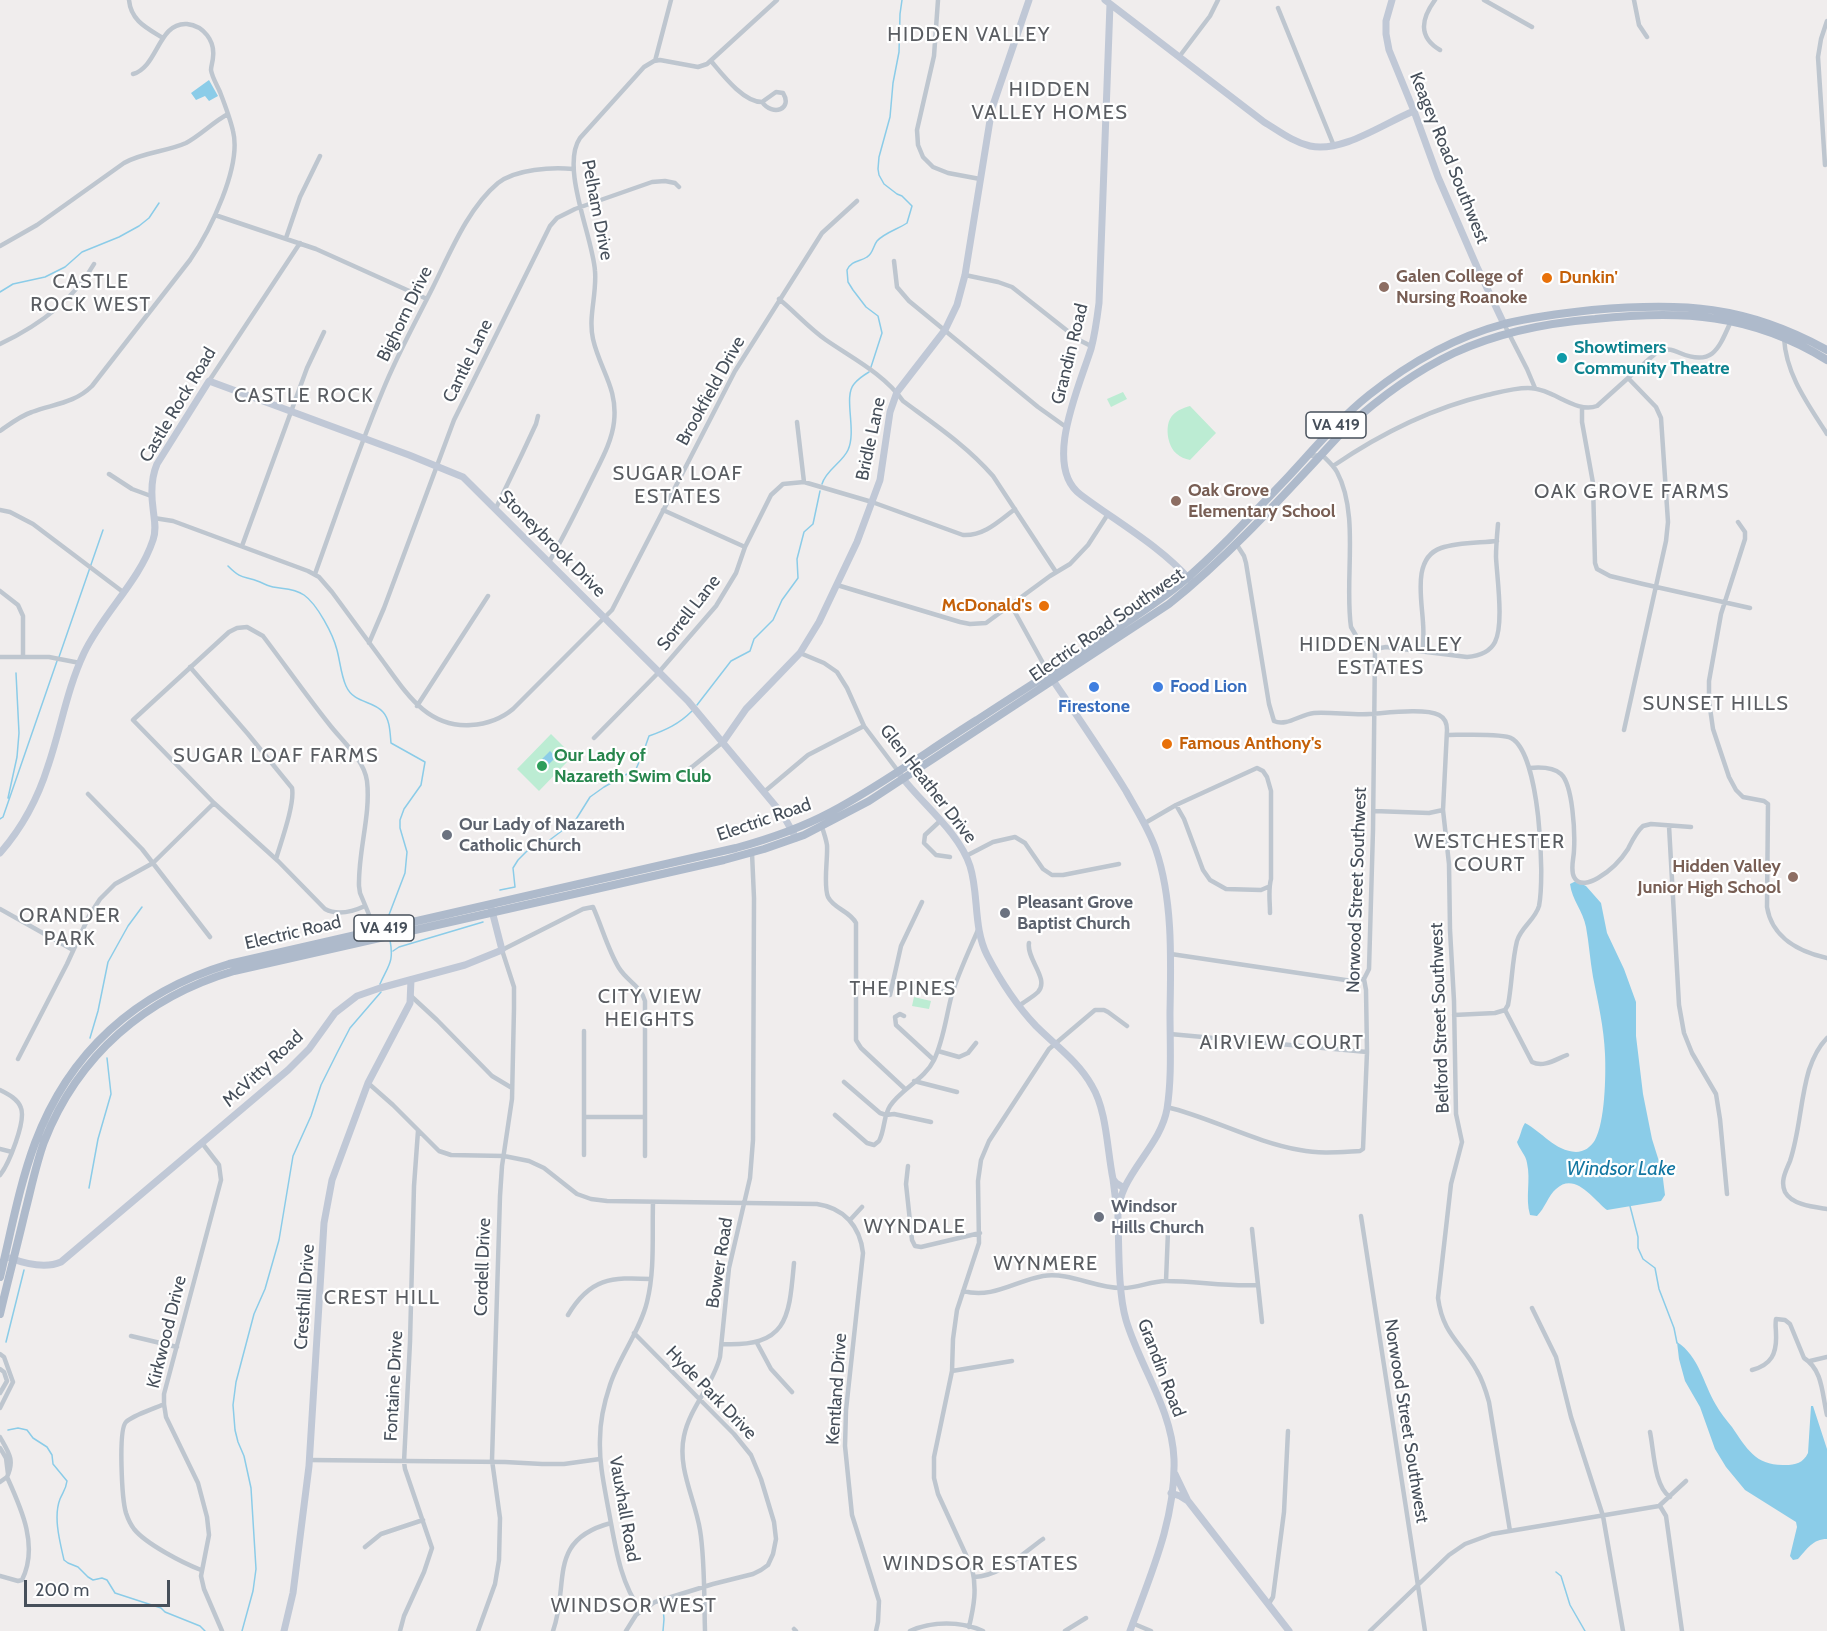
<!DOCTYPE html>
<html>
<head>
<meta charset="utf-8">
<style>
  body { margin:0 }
  #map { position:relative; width:1827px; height:1631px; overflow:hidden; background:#f0eded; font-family:Cabin,sans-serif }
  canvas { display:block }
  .scale { position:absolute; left:24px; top:1580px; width:146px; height:27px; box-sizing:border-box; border:3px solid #464f5a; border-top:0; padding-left:8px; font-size:18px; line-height:21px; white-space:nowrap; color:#464f5a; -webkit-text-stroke:4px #fff; paint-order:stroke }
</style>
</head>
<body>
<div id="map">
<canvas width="1827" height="1631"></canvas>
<div class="scale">200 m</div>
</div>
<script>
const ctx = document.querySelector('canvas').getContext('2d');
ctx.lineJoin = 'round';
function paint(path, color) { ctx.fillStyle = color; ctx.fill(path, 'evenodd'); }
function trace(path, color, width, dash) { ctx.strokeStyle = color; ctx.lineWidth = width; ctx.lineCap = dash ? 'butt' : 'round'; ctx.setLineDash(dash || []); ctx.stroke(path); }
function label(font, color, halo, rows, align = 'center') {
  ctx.font = font + ' Cabin,sans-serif'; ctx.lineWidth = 4.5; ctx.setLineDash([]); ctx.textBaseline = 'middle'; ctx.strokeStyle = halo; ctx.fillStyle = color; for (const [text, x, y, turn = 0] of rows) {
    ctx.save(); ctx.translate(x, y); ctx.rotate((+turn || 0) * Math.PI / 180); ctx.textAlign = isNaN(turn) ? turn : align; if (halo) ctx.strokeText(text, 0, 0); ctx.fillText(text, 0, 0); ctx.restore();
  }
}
const green = new Path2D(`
  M1123,392L1127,399L1111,407L1107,399Z
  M1190,406L1216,433L1190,460C1185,459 1180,457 1177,454C1168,447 1165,429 1170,419C1174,411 1183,408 1190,406Z
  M551,734L568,751L564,755L567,758L565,760L567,762L539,791L517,769Z
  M914,997L931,1001L929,1009L912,1006Z`);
const water = new Path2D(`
  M209,80L218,96L209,101L205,96L196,100L191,93Z
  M550,751L556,757L543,770L537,764Z
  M1576,881L1586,886L1601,903L1607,933L1624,969L1636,1002V1036L1643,1094L1652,1139L1662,1171L1665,1195L1661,1201L1607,1210C1594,1200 1575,1171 1556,1189C1548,1196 1545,1208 1537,1216L1530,1215C1525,1198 1531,1180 1527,1163C1526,1155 1519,1149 1517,1142C1521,1135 1521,1129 1525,1123C1542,1132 1555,1151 1576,1152C1584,1152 1591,1147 1595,1140C1605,1122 1606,1076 1605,1054C1604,1028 1598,1002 1593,977C1590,960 1589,943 1586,927C1583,911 1572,900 1570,884Z
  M1677,1342C1699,1356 1703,1383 1716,1405C1720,1412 1726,1420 1732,1427C1747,1449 1756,1466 1785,1465C1796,1465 1803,1463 1808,1453L1811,1406H1813L1827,1449V1539C1813,1539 1807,1549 1798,1559L1793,1560L1790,1556L1797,1527L1796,1522L1745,1490L1726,1467L1715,1449L1700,1407L1685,1381L1679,1359Z`);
const stream = new Path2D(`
  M0,292L13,284L45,277L65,267L82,252L119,237L139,226L149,218L159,203
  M871,367L882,333L878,316L866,307L853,290L848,282L847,270C852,260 860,262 867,257C873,254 873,246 877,241C884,233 898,229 907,223L912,206L902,196L897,194L884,184L879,175L878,169L879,157L890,117L893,83L899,52L900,14L902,0
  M822,484C826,470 842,463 848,450C857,430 843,397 854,384C858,379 864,375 869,372
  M228,566C243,581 243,575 260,582C264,584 268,586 273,587C283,589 294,588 304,595C317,604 333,634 337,650C340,661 341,675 346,686C354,704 373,700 383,712C390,720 390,732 391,743L425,762L421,785L404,809L400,820V828L407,852L405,873L387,920
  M59,657L103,530
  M697,705L731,661L750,651L754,639L773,620L782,600L798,578L797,559L804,532L813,524L820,491
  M8,798L17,757L19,733L16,673
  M0,819L3,817L57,661
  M500,890L515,887L513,868L518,860L527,851L539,848L575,821L590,797L604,787L636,769L643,753L649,736C666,730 679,724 692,711
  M393,951L399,947L483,922
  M380,984C389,964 394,962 390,940
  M90,1038L98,1011L108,962L128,926L142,907
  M89,1188L98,1139L111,1094L107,1058
  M1630,1206L1638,1237V1248L1643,1259L1655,1268L1659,1289L1674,1328L1677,1343
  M6,1342L24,1270
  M8,1430L18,1428L27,1430L33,1438L47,1447L52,1455L53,1464L67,1481C66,1489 63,1492 60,1499C53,1517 60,1542 64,1560L68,1563L78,1567L88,1577L93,1580L102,1578L107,1580L115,1593L161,1608L165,1612L200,1626L205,1631
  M1556,1572L1561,1576L1570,1605L1585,1631
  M663,1607L664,1619L663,1631
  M242,1631L253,1591L256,1569L251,1488L244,1456L238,1442L235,1430L233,1405L236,1382L254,1314L265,1289L279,1240L293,1156L311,1116L321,1085L337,1053L350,1028L381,992`);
const street = new Path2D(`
  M129,0C131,21 147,28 163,38
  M938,0L934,56L917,130L918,145L923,157L933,167L948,173L980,179
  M1435,0C1421,19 1418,37 1440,50
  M1484,0L1532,27
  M1634,0L1639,25L1647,37
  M1278,8L1334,146
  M1179,57L1210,16L1218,0
  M655,61L671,0
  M711,61C722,74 743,102 762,102C773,117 793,109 783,93L776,92L762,102
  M1825,165L1818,57L1821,39L1827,21
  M215,215L316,249L427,299
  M286,238L300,197L320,156
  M0,246L37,225L124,163C143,152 166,152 186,143C201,135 213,122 228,114
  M894,261L897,287L909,301L1038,407L1066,427
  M965,275L998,282L1012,287L1079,340L1091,346
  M779,299C795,312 809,328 826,340C852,358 884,374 903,401C934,424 967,446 993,476L1056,572
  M1504,324L1527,369L1535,388
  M1784,338C1786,375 1808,404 1827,434
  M0,344C38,326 73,301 94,264
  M209,381L300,243
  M1582,408V422L1593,483L1595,563L1597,569L1610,576L1643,584L1750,608
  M797,422L804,482
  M0,431C10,424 20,416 32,412C54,404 75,403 92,386L190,260C210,231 242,166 233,131C230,118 225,105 220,92C217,85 212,77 211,70C211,66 213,61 213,57C215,41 204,26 187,24C158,22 158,67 133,74
  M1309,456L1322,455C1327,460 1333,465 1337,472C1360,515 1344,580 1351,627L1358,639L1375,649
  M1333,466C1380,434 1432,408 1487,395C1500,392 1514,388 1528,388C1553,388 1575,414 1597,406L1657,352C1665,348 1671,349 1680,353C1713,367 1719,348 1731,321
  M109,474L132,489L151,496
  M496,508L522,454L536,424L538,416
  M0,510L10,512L33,524L123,592
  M663,510L745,547
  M154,518L173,521L308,571L319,577L332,592C349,615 365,637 382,660C405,691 426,728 471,725C487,724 501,719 513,709L612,610L735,371L822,233L857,201
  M1738,522L1745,532V539L1721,614L1709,681V701L1713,729L1729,777L1736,790L1743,797L1764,801L1768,804L1767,907C1772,938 1800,952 1827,958
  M1237,545L1244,556L1246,563L1269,704L1274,721C1286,727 1301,714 1314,713C1332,712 1351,715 1370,714C1386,713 1425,708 1439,715C1445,718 1447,724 1447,730L1443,810L1449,864L1450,930L1454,1001L1456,1114L1462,1142L1451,1184L1438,1298C1443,1335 1461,1342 1477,1371C1483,1381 1486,1391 1489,1402L1510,1531
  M242,546L307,368L324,332
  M549,562C566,533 580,503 595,473C603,457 612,440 614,422C618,388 600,370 593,339C588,317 597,294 595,271C593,238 560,167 580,138L644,67L654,61L660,60L698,67L707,64L777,0
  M315,574C337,513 358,450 383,390C397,355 416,321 433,287C450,253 468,208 498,183C516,169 552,167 573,169
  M837,585L960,622L970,624L986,623L1050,576L1070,564L1088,545L1108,514
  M0,591L18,605L23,616V657
  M1011,605L1049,674
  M369,643L384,608L454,420L550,226L557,218L575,209L652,182L665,181L675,183L679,187
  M1375,649L1386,647L1467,657C1478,656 1490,652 1495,642C1504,624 1497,578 1496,557C1496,546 1497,535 1498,524
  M1423,651C1423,642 1424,633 1423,623C1422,600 1412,558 1441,548C1458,542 1479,543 1497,541
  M800,653L824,663L837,672L847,688L864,726L898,771
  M0,657H49L80,663
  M190,667L248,734L292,788C295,804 281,842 276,859
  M417,706L488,596
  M1624,730L1666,541L1668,522L1661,418L1656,407L1628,378
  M1447,735C1460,735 1502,733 1511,738C1540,753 1545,876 1539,906C1535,920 1521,927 1517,941C1512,961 1512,984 1508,1005L1505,1010L1532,1062C1544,1068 1556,1059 1567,1055
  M594,738L659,672L716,606L736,573L745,547L771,495L783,484L804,482L872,502L963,535C984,536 998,522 1015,509
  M1530,768C1541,767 1553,767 1561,774C1573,785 1575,833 1574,850C1574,858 1570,869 1574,877C1579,887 1591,882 1598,878C1610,871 1621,860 1628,849C1632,841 1636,832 1643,826L1651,824L1691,827
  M680,774L692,767L723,742
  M764,792L808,755L864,726
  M88,794L142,849L210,937
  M1176,805L1184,819L1203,870L1210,880L1226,889L1261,890L1268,887
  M1374,811L1429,813L1443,810
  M940,821L925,835L924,843L936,855L950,857
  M1145,823L1176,805L1257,768L1263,771L1267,777L1271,791V879C1268,890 1270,901 1270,913
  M1669,826L1679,1005L1684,1033L1692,1053L1716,1094L1720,1119L1727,1194
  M822,827C824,833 826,839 827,845C828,859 823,885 828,897C834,909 850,911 856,923V1040L861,1048L905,1089
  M966,856L993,842L1015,837L1025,843L1043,869L1052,875H1063L1119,864
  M365,906C352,912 338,916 325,909L278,861L214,803L133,720L229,632L237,628L247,627L263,636C285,665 306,695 329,724C342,741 364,759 367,781C371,815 358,851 359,886L360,893L370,917L372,931
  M0,909L73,950
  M1171,954L1352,981L1364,979
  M893,981L916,987L952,993
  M890,995L901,946L922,902
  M411,996L437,1020L492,1076L512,1088
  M1019,1006C1025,1001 1033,997 1038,992C1050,979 1026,959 1029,943
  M1454,1015L1495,1013L1505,1010
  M904,1016L900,1014L895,1017L896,1025L934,1060
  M1170,1034L1367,1052
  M1827,1038C1818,1047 1813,1058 1809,1070C1800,1100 1800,1131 1790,1161C1786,1171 1780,1181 1785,1192C1792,1205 1814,1207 1827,1209
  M938,1051L959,1057L968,1053L976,1043
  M18,1059L67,964L89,916L100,899L115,884L153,863L214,803
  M914,1081L957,1092
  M844,1082L880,1113L886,1115L894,1114L931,1122
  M368,1083L393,1105L439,1151L451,1155L504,1156L529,1161L544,1168L577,1194L591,1199L607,1201L817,1204C844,1208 860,1226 863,1253L846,1410L845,1446L852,1515L879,1601L878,1622L876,1631
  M0,1090C8,1094 18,1099 21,1108C26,1121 9,1164 0,1175
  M1167,1107C1212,1118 1254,1142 1300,1150C1320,1154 1340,1152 1360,1151L1363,1149L1367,1052L1366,990L1364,979L1369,969L1373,830L1375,649
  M835,1115L867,1143L874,1145L879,1141C885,1130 883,1117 890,1106C901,1089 925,1079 934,1060C944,1039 946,1016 952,994C959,972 969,951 978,930
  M584,1117H645
  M202,1143L219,1165L221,1180L164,1394V1404L166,1417L198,1483L207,1517L209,1535L201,1576L204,1589L222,1631
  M0,1149L12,1152
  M584,1155V1031
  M908,1166L906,1184L912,1240L915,1246L921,1247L980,1233
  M1361,1216L1425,1631
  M850,1220L862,1207
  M1252,1229L1262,1322
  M1166,1281L1168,1231
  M963,1291C993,1299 1015,1281 1043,1276C1070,1272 1095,1288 1121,1288C1136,1289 1150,1281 1166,1281C1197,1281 1228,1287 1258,1285
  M1532,1308L1556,1357L1571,1417L1603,1516L1623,1631
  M568,1315C590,1278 611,1277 651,1279
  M131,1336L177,1347
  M757,1343L771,1369L792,1392
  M722,1344C788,1347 789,1318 794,1263
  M0,1354L4,1357L13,1382L0,1408
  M1810,1361L1827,1357
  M0,1369L4,1372L7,1381L0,1393
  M1752,1370C1771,1365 1777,1354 1776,1334C1776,1328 1775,1325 1776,1319L1785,1320L1790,1324L1804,1358C1823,1370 1822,1394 1827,1415
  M952,1371L1012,1361
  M164,1404C154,1409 133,1415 126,1422C118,1430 122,1500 126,1513C128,1519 131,1525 134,1529C146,1544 183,1563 201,1570
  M1650,1432C1654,1451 1654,1486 1670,1497
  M0,1437C9,1453 15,1460 7,1477
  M0,1448L6,1458L8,1474
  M309,1460L505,1462L542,1464H564L600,1459
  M0,1482L7,1477C21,1508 39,1546 22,1580L18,1581L0,1576
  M1660,1506L1666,1516L1682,1631
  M365,1547L381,1534L423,1520
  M974,1577C1001,1576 1022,1554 1043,1539
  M1268,1605L1273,1597L1284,1512L1288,1431
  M641,1611C619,1581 615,1543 608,1507C604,1485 599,1462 600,1439C600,1421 604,1403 610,1385C619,1357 640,1331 647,1302C655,1270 652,1235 653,1202
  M1132,1623L1151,1631
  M969,1627C974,1606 977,1589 972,1568L938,1494L934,1478V1457L952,1371L953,1339L957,1310L979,1243L978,1181L981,1160L989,1141L1049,1049L1095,1010H1104L1108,1012L1127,1026
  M794,1629L796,1631
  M400,1631L404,1616L424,1572L432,1548L405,1469L404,1462L410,1342L414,1186L418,1131
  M478,1631L495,1584L499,1560L500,1518L492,1460L500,1196L502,1166L512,1099L514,1008V987L502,950L583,909L593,907C602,927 608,950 619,968C627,981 641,986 645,1001V1156
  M553,1631C570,1584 546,1540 611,1523
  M626,1631L636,1615L655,1602L713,1584L753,1574L761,1570L768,1565L773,1554L776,1539L774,1522L761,1479L751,1455L734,1434L634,1333
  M705,1631C704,1599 705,1560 700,1530C695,1499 677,1468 684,1436C690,1407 713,1385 720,1357L729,1268L750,1178L753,1140L754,898L752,853
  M910,1631C932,1621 961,1621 983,1631
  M1065,1631L1086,1618
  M1370,1631L1449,1555L1465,1544L1492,1534L1659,1506L1686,1481`);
const secondary = new Path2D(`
  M1105,0L1264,122C1279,131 1293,142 1310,146C1343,153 1384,123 1414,111
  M1392,0L1386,21V34L1389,50L1414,111L1438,177L1477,267L1504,324
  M1110,4L1099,303C1097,319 1095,334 1091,349C1079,387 1042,467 1081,495C1117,522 1160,546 1190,580
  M1050,676C1076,714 1102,752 1126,791C1137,811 1149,829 1156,850C1173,900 1171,960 1170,1012C1170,1044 1172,1078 1167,1109C1160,1149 1116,1177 1118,1218C1119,1248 1118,1293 1126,1320C1140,1367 1172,1409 1174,1459C1176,1519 1150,1576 1130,1631
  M723,742L746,709L800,653L819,622L857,542L880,480L890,412L897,392L945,330L957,305L965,275L992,108L1029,0
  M901,776C922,804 959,832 970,866C979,894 973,927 987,955C1000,980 1017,1006 1036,1026C1055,1045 1079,1062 1092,1086C1107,1111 1107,1150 1113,1179L1116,1183L1124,1188
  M0,853C22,828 38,798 48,766C61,728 67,689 84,653C103,613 139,582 153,540C157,529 154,519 153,508C151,493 151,478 157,464L209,381L409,455L463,477L688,701L783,815L796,838
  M1113,1179L1116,1203
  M10,1258C26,1264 45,1269 61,1262L288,1070L309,1049L335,1013L357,996L380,988L465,965L502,950L491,907
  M1175,1474L1187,1499
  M1171,1493L1180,1496L1188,1501L1289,1631
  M284,1631L293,1593L309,1466L324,1223L332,1180L368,1083L410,1003L411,980`);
const primary = new Path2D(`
  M0,1277C11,1232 19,1186 35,1143C69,1052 136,992 229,964L736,848C769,839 801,828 831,812C882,785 929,750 977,720C1018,693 1060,667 1100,640C1127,622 1154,605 1179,585C1218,552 1253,514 1288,477C1314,449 1339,419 1369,395C1408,364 1455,337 1504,324C1533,317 1563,313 1592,310C1682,302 1746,305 1827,350
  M0,1314C8,1280 17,1246 25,1212C31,1189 36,1164 44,1142C78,1055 146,997 234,971L724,860L764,849L804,835L869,801L1169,604C1234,552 1289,489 1346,428C1379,398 1414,372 1454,353C1499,332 1546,323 1595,319C1681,310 1751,313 1827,360`);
const markers = [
  [1547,278,6,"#e8710a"],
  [1384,287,6,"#8d6e63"],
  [1562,358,6,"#0f9aa8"],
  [1176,501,6,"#8d6e63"],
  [1044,606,6,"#e8710a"],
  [1094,687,6,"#3f7fe0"],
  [1158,687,6,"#3f7fe0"],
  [1167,744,6,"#e8710a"],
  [542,766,6,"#2e9e5b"],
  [447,835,6,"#6b7280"],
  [1793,877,6,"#8d6e63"],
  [1005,913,6,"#6b7280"],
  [1099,1217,6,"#6b7280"]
];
const shields = [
  [1336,425,60],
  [384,928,60]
];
const shieldNames = [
  ["VA 419",1336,425],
  ["VA 419",384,928]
];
const streetNames = [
  ["Keagey Road Southwest",1449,158,68],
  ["Pelham Drive",597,210,79],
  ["Bighorn Drive",405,314,-64],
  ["Grandin Road",1070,354,-76],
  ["Cantle Lane",468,361,-64],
  ["Brookfield Drive",711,391,-61],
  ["Castle Rock Road",178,405,-59],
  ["Bridle Lane",871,439,-78],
  ["Stoneybrook Drive",552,544,45],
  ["Sorrell Lane",689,613,-52],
  ["Electric Road Southwest",1107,625,-35],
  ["Glen Heather Drive",928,784,52],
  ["Electric Road",764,820,-19],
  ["Norwood Street Southwest",1357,890,-88],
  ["Electric Road",293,933,-13],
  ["Belford Street Southwest",1440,1018,-92],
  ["McVitty Road",263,1069,-43],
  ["Bower Road",720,1263,-81],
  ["Cordell Drive",483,1267,-88],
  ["Cresthill Drive",305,1297,-86],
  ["Kirkwood Drive",167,1332,-76],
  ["Grandin Road",1161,1368,69],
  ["Fontaine Drive",394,1386,-87],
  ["Kentland Drive",837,1389,-86],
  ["Hyde Park Drive",711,1393,46],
  ["Norwood Street Southwest",1406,1421,81],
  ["Vauxhall Road",624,1509,80]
];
const educationNames = [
  ["Galen College of",1396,277],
  ["Nursing Roanoke",1396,298],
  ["Oak Grove",1188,491],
  ["Elementary School",1188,512],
  ["Hidden Valley",1781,867,"right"],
  ["Junior High School",1781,888,"right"]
];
const foodNames = [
  ["Dunkin'",1559,278],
  ["McDonald's",1032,606,"right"],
  ["Famous Anthony's",1179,744]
];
const cultureNames = [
  ["Showtimers",1574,348],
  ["Community Theatre",1574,369]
];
const shopNames = [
  ["Food Lion",1170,687],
  ["Firestone",1094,707,"center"]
];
const leisureNames = [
  ["Our Lady of",554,756],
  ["Nazareth Swim Club",554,777]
];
const worshipNames = [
  ["Our Lady of Nazareth",459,825],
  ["Catholic Church",459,846],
  ["Pleasant Grove",1017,903],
  ["Baptist Church",1017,924],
  ["Windsor",1111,1207],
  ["Hills Church",1111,1228]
];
const neighbourhoodNames = [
  ["HIDDEN VALLEY",969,35],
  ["HIDDEN",1050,90],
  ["VALLEY HOMES",1050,113],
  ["CASTLE",91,282],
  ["ROCK WEST",91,305],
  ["CASTLE ROCK",304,396],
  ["SUGAR LOAF",678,474],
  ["ESTATES",678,497],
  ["OAK GROVE FARMS",1632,492],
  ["HIDDEN VALLEY",1381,645],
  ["ESTATES",1381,668],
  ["SUNSET HILLS",1716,704],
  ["SUGAR LOAF FARMS",276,756],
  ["WESTCHESTER",1490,842],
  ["COURT",1490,865],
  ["ORANDER",70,916],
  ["PARK",70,939],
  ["THE PINES",903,989],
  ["CITY VIEW",650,997],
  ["HEIGHTS",650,1020],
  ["AIRVIEW COURT",1282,1043],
  ["WYNDALE",915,1227],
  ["WYNMERE",1046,1264],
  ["CREST HILL",382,1298],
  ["WINDSOR ESTATES",981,1564],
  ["WINDSOR WEST",634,1606]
];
const waterNames = [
  ["Windsor Lake",1621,1169]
];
paint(green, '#bcecd3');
paint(water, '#8bcce8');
trace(stream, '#8bcce8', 1.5);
trace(street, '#bec6cf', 4.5);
trace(secondary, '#c0c8d6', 7);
trace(primary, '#aebacb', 8);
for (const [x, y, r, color] of markers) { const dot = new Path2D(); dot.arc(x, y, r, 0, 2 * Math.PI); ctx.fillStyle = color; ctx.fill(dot); trace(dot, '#fff', 2); }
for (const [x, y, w] of shields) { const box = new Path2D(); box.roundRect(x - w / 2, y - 13, w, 26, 4.5); ctx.fillStyle = '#fff'; ctx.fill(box); trace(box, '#464f5a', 1.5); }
label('bold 16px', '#464f5a', null, shieldNames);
label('18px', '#464f5a', '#fff', streetNames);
label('bold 18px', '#785e54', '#fff', educationNames, 'left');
label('bold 18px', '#c56008', '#fff', foodNames, 'left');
label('bold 18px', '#0d838f', '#fff', cultureNames, 'left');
label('bold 18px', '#366cbe', '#fff', shopNames, 'left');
label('bold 18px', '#27864d', '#fff', leisureNames, 'left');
label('bold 18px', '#5b616d', '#fff', worshipNames, 'left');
ctx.letterSpacing = '1.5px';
label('20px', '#5a5d62', '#fff', neighbourhoodNames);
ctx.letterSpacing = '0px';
label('italic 20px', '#1276a1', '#fff', waterNames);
</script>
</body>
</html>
